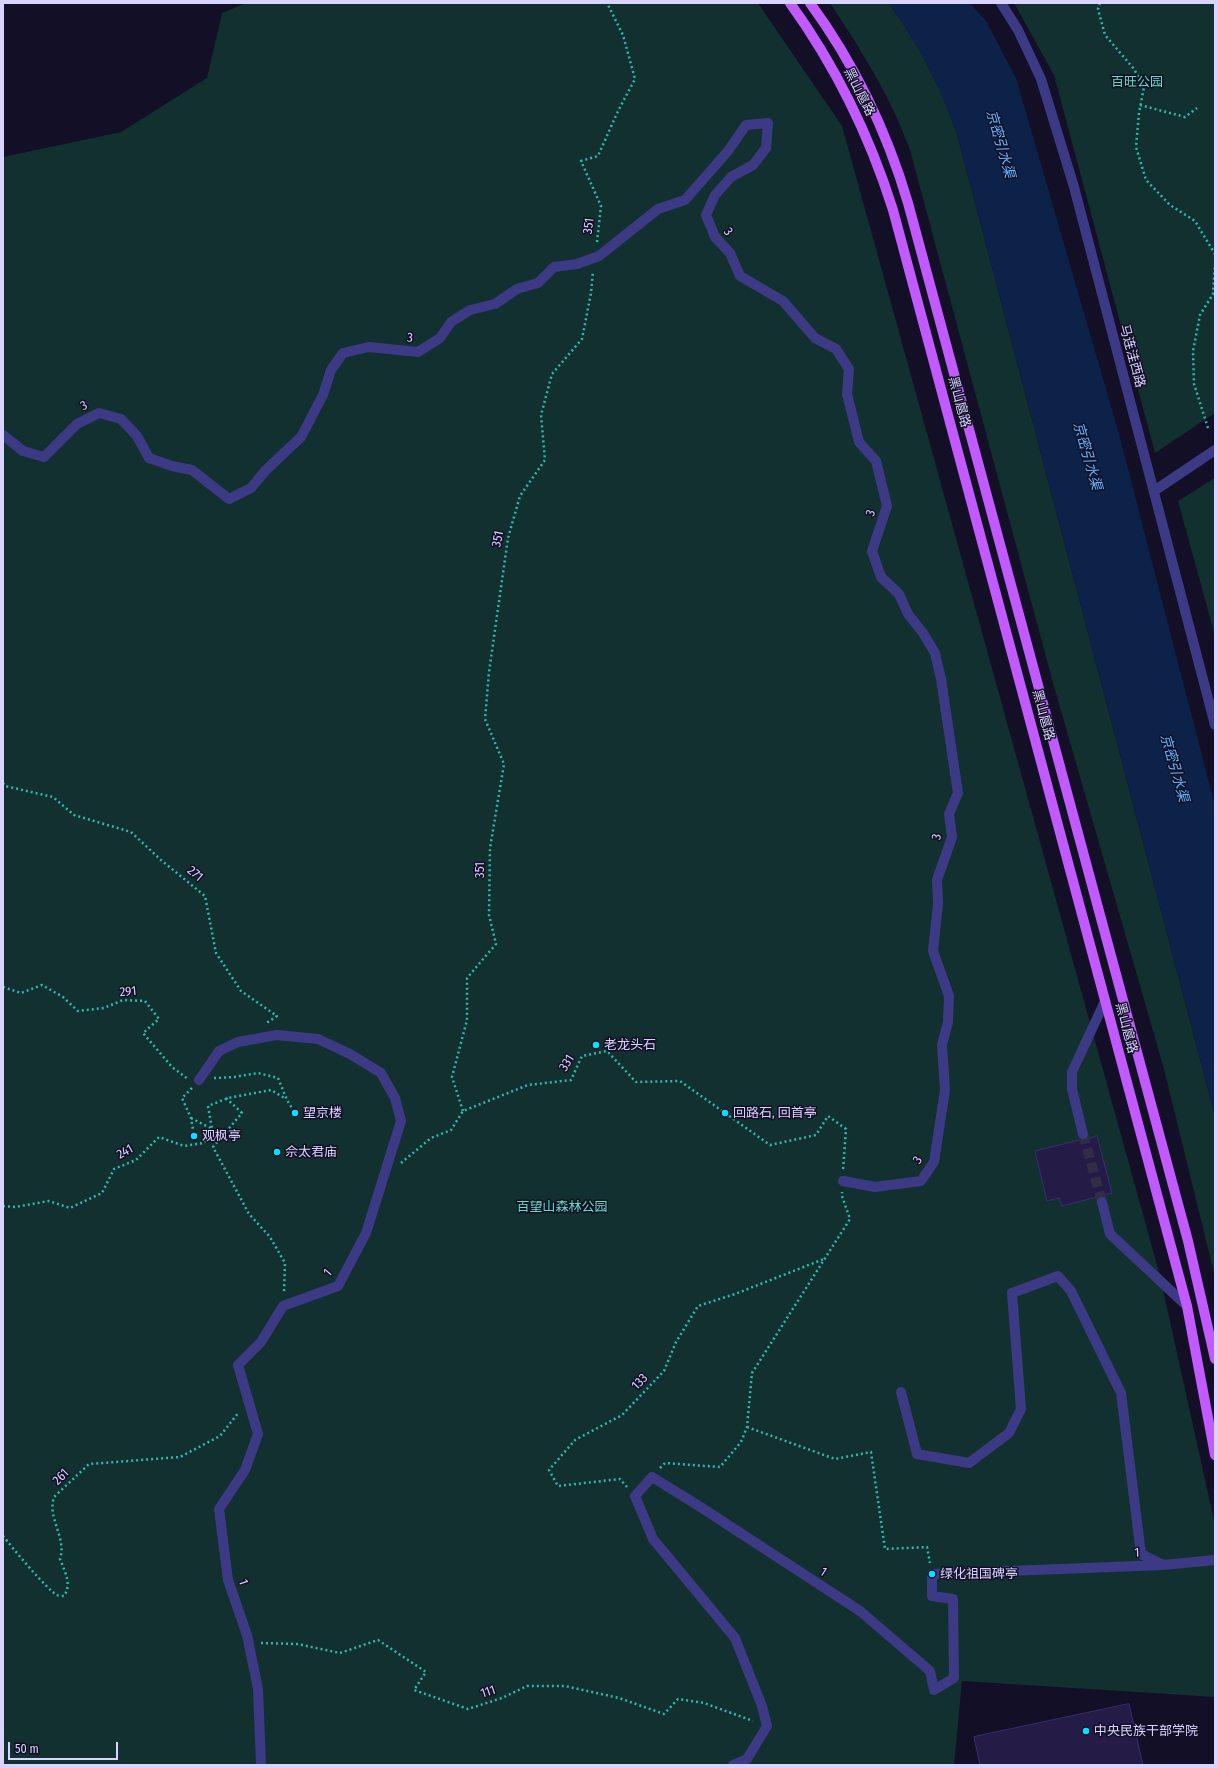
<!DOCTYPE html>
<html>
<head>
<meta charset="utf-8">
<style>
  body { margin:0 }
  #map { position:relative; width:1218px; height:1768px; overflow:hidden; background:#130f26; font-family:"Fira Sans Condensed",sans-serif }
  canvas { display:block }
  .frame { position:absolute; inset:0; border:4px solid #d9d4ff; pointer-events:none }
  .scale { position:absolute; left:8px; top:1742px; width:110px; height:18px; box-sizing:border-box; border:2px solid #d9d4ff; border-top:0; padding-left:5px; font-size:12px; line-height:14px; white-space:nowrap; color:#d9d4ff; -webkit-text-stroke:3px #130f26; paint-order:stroke }
</style>
</head>
<body>
<div id="map">
<canvas width="1218" height="1768"></canvas>
<div class="frame"></div>
<div class="scale">50 m</div>
</div>
<script>
const ctx = document.querySelector('canvas').getContext('2d');
ctx.lineJoin = 'round';
function paint(path, color) { ctx.fillStyle = color; ctx.fill(path, 'evenodd'); }
function trace(path, color, width, dash) { ctx.strokeStyle = color; ctx.lineWidth = width; ctx.lineCap = dash ? 'butt' : 'round'; ctx.setLineDash(dash || []); ctx.stroke(path); }
function label(font, color, halo, rows, align = 'center') {
  ctx.font = font + ' "Fira Sans Condensed","Noto Sans SC",sans-serif'; ctx.lineWidth = 3; ctx.setLineDash([]); ctx.textBaseline = 'middle'; ctx.strokeStyle = halo; ctx.fillStyle = color; for (const [text, x, y, turn = 0] of rows) {
    ctx.save(); ctx.translate(x, y); ctx.rotate((+turn || 0) * Math.PI / 180); ctx.textAlign = isNaN(turn) ? turn : align; if (halo) ctx.strokeText(text, 0, 0); ctx.fillText(text, 0, 0); ctx.restore();
  }
}
const green = new Path2D(`
  M246,3H758L842,126L1160,1276L1215,1525V1697L962,1681L954,1765H3V157L121,132L207,78L222,13Z
  M830,3H889C898,17 908,30 916,44C934,73 946,103 957,134L1215,1116V1277L1164,1069L1053,683L910,150C891,97 861,50 830,3Z
  M1014,3H1215V413L1155,453L1054,75Z
  M1215,478V636L1178,501Z`);
const water = new Path2D(`
  M889,3H970L986,21L1016,78L1119,434L1215,806V1116L957,134C940,87 918,44 889,3Z`);
const building = new Path2D(`
  M1097,1136L1112,1193L1062,1206L1059,1198L1047,1201L1035,1151L1080,1140H1085Z
  M1129,1704L1143,1765H980L974,1737Z`);
const minorTunnel = new Path2D(`
  M1083,1134L1102,1202`);
const path = new Path2D(`
  M1100,3L1098,9L1105,35L1134,69L1144,87L1139,113L1136,147L1146,180L1170,205L1195,221L1215,254
  M1140,105L1185,117L1197,108
  M597,242L601,206L581,161L598,156L618,111L635,79L623,35L607,3
  M1208,428L1194,384L1193,351L1200,315L1213,294L1215,264
  M3,783L5,786L53,797L74,815L131,832L161,860L205,896L216,953L241,991L277,1016L265,1024
  M3,987L21,993L42,985L63,997L78,1011L104,1008L123,1000L145,1001L159,1019L143,1033L172,1067L188,1079
  M214,1078L234,1077L258,1073L278,1078L287,1100L295,1113
  M192,1088L182,1098L191,1118L194,1136
  M226,1098L242,1113L213,1147L249,1214L270,1237L285,1263L284,1293
  M463,1111L452,1077L467,1020V978L496,944L489,915L490,848L504,764L485,719L489,672L508,538L520,496L545,460L541,415L552,374L582,339L591,293L593,271
  M191,1118L212,1129L208,1106L228,1098L271,1090L286,1099
  M401,1163L431,1138L451,1130L463,1111L528,1085L571,1080L582,1056L607,1051L636,1082L680,1081L770,1145L816,1135L828,1116L846,1129L843,1171
  M3,1206L15,1207L49,1201L70,1208L102,1193L114,1169L136,1160L159,1137L184,1146L204,1143L212,1129
  M747,1427L835,1459L871,1452L885,1549L927,1547L930,1563
  M660,1468L665,1463L720,1467L741,1442L747,1427L752,1373L850,1219L842,1196V1192
  M627,1487L620,1479L558,1486L549,1470L575,1440L622,1415L664,1371L676,1342L698,1306L735,1294L824,1259
  M3,1536C11,1546 47,1590 57,1595C59,1596 62,1596 64,1596C72,1584 65,1572 60,1559C67,1538 47,1518 54,1497L89,1464L180,1457L220,1436L239,1412
  M261,1643L297,1644L340,1653L378,1640L426,1672L414,1690L468,1709L502,1698L527,1686H565L619,1698L664,1714L678,1699L704,1703L753,1721`);
const minor = new Path2D(`
  M1001,3L1018,30L1041,79L1074,187L1215,725
  M3,435L23,451L44,457L77,424L99,413L121,419L137,436L149,458L172,466L192,470L229,499L251,488L266,470L301,437L323,395L331,370L343,353L369,347L418,352L440,338L451,322L470,310L495,304L517,289L538,283L554,267L577,264L599,256L658,209L685,200L728,151L746,125L768,123L766,148L753,165L731,177L715,195L706,215L715,237L730,253L740,276L783,301L815,338L836,349L849,369L847,394L859,442L876,461L887,506L872,551L881,577L899,594L908,614L923,633L935,653L941,679L958,793L949,814L952,837L937,880L938,904L933,951L949,996L948,1022L942,1045L945,1090L934,1162L921,1181L875,1187L843,1181
  M1154,491L1215,450
  M199,1080L219,1051L238,1042L277,1035L318,1039L350,1054L381,1073L395,1098L401,1121L366,1233L338,1286L283,1306L261,1342L238,1365L258,1434L245,1470L219,1509L228,1580L247,1635L258,1689L261,1765
  M1083,1134L1072,1089V1072L1105,1001
  M1102,1202L1110,1234L1187,1306
  M901,1392L917,1454L969,1463L1009,1433L1021,1409L1012,1293L1058,1276L1071,1291L1121,1393L1141,1554L1163,1565L1215,1560
  M733,1765L747,1759L767,1726L762,1706L735,1638L653,1539L635,1496L652,1477L699,1506L860,1611L930,1671L934,1690L954,1678L953,1599L932,1596V1574L1163,1565`);
const major = new Path2D(`
  M790,3C837,68 869,134 893,210L1187,1306L1215,1455
  M810,3C854,63 887,132 908,203L1188,1241L1215,1359`);
const markers = [
  [596,1045,4,"#00e5ff"],
  [295,1113,4,"#00e5ff"],
  [725,1113,4,"#00e5ff"],
  [194,1136,4,"#00e5ff"],
  [277,1152,4,"#00e5ff"],
  [932,1574,4,"#00e5ff"],
  [1086,1731,4,"#00e5ff"]
];
const parkNames = [
  ["百旺公园",1137,82],
  ["百望山森林公园",562,1207]
];
const streetNames = [
  ["黑山扈路",859,92,63],
  ["351",589,226,-83],
  ["3",728,232,53],
  ["3",410,338,4],
  ["马连洼西路",1132,356,75],
  ["黑山扈路",959,402,75],
  ["3",84,406,-26],
  ["3",871,513,-72],
  ["351",498,539,-79],
  ["黑山扈路",1043,715,75],
  ["3",937,837,-79],
  ["351",480,870,-90],
  ["271",195,874,40],
  ["291",128,992,-5],
  ["黑山扈路",1126,1028,75],
  ["331",567,1063,-58],
  ["241",125,1152,-29],
  ["3",918,1160,-59],
  ["1",328,1273,-49],
  ["133",640,1382,-46],
  ["261",61,1477,-45],
  ["1",1137,1553,-2],
  ["1",823,1572,33],
  ["1",243,1582,73],
  ["111",488,1692,-19]
];
const poiNames = [
  ["老龙头石",604,1045],
  ["望京楼",303,1113],
  ["回路石, 回首亭",733,1113],
  ["观枫亭",202,1136],
  ["佘太君庙",285,1152],
  ["绿化祖国碑亭",940,1574],
  ["中央民族干部学院",1094,1731]
];
const waterNames = [
  ["京密引水渠",1000,144,74],
  ["京密引水渠",1087,456,74],
  ["京密引水渠",1174,768,74]
];
paint(green, '#12302f');
paint(water, '#0c2248');
paint(building, '#241b47');
trace(building, '#3b2d73', 1);
trace(minorTunnel, '#312d47', 10, [10, 5]);
trace(path, '#2fb8b0', 2.5, [2, 3]);
trace(minor, '#3d3a85', 10);
trace(major, '#c25bff', 10);
for (const [x, y, r, color] of markers) { const dot = new Path2D(); dot.arc(x, y, r, 0, 2 * Math.PI); ctx.fillStyle = color; ctx.fill(dot); trace(dot, '#130f26', 1.5); }
label('13px', '#5fe0c0', '#130f26', parkNames);
label('13px', '#d9d4ff', '#130f26', streetNames);
label('13px', '#d9d4ff', '#130f26', poiNames, 'left');
label('italic 14px', '#62b6ff', '#130f26', waterNames);
</script>
</body>
</html>
